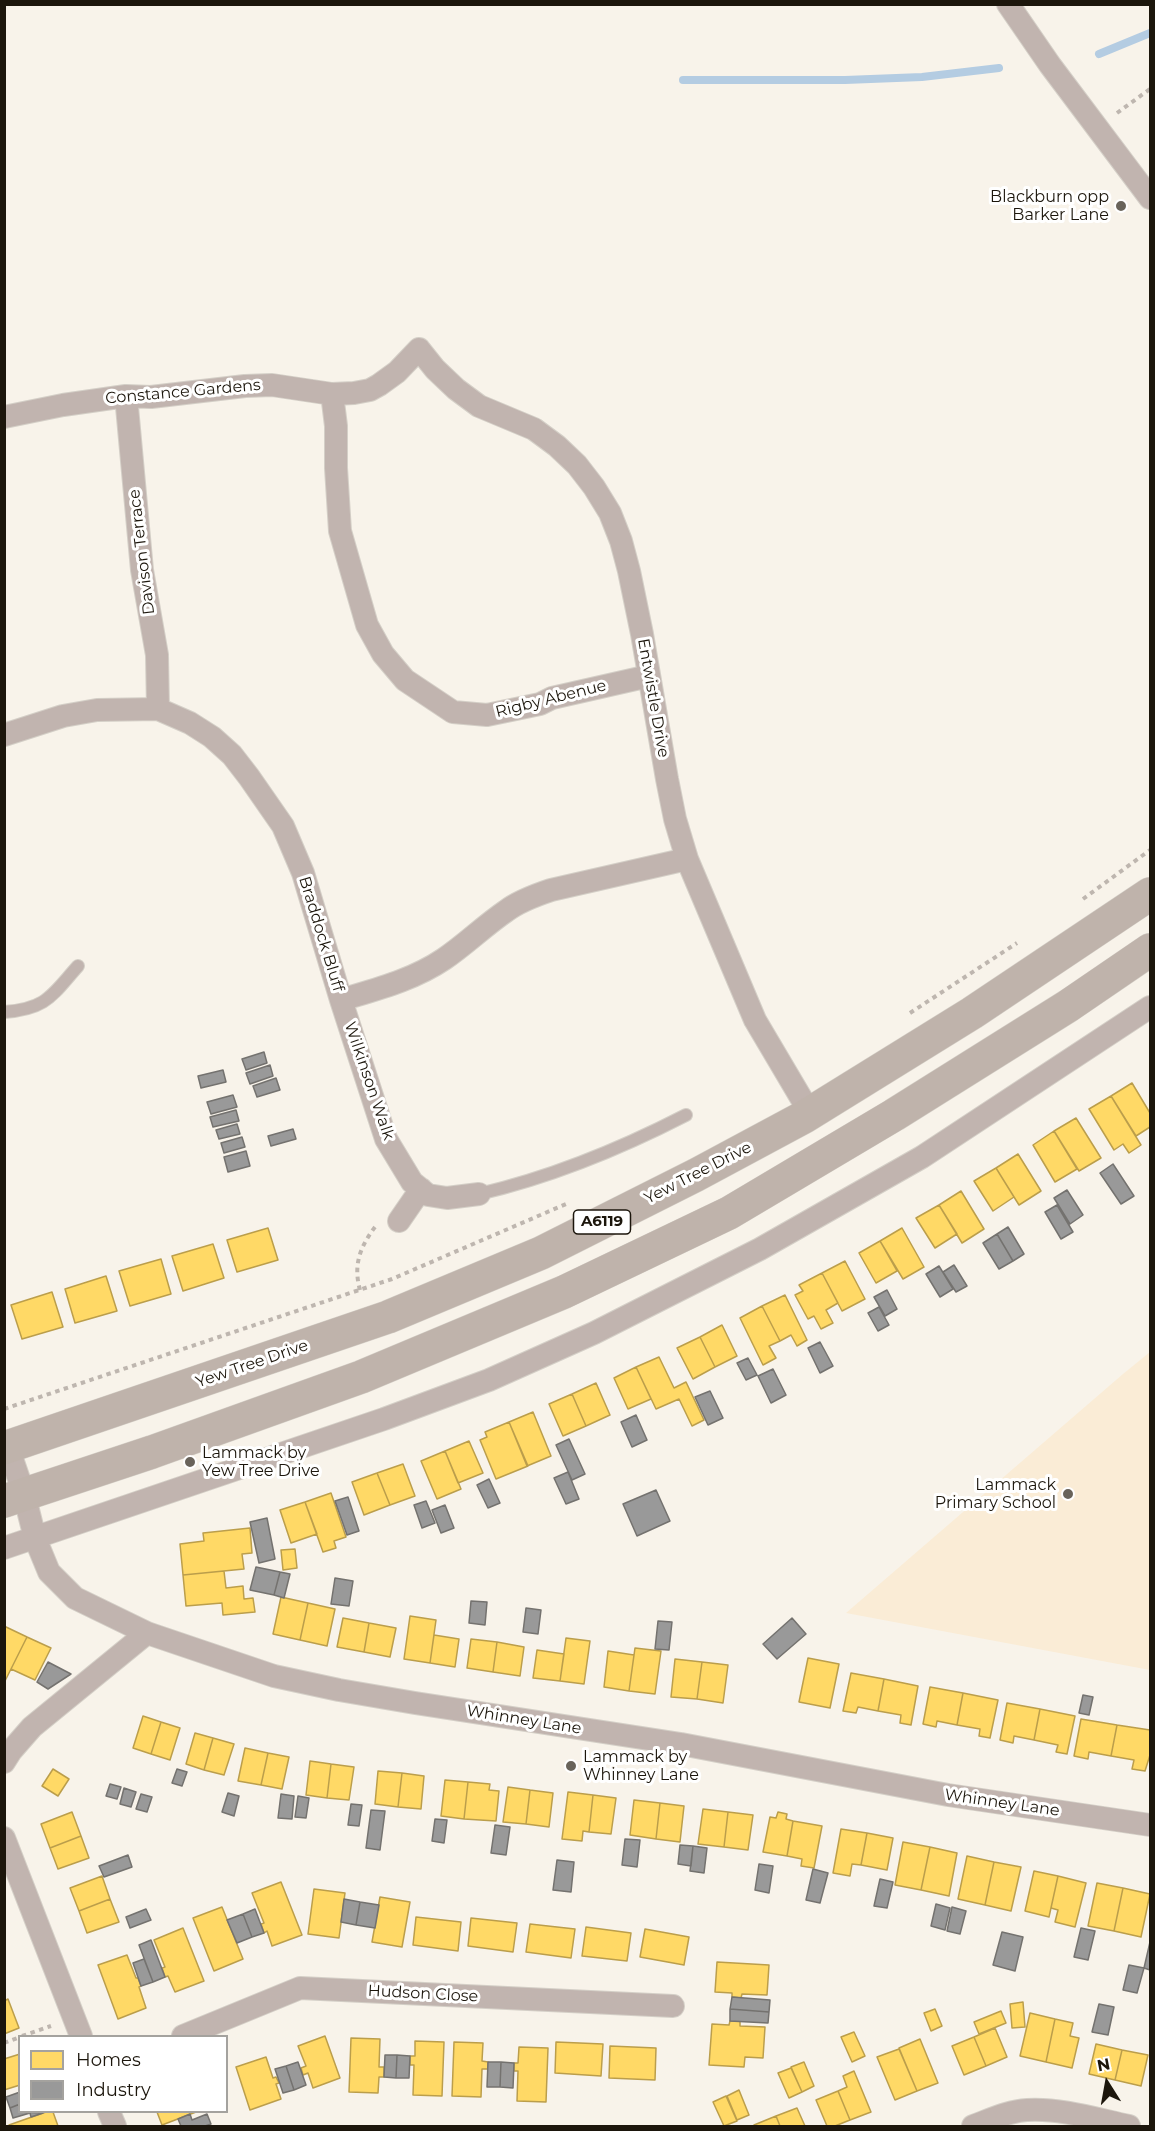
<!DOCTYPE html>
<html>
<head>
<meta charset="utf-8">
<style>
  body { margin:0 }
  #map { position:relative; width:1155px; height:2131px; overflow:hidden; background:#f8f3ea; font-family:Montserrat,sans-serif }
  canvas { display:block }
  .frame { position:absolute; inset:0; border:6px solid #1c160c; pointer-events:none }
  .legend { position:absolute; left:18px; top:2035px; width:210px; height:78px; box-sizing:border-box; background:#fff; border:2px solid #a4a29e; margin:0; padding:8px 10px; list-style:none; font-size:18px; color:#1c160c }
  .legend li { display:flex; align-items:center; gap:12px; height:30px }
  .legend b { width:30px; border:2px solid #a4a29e }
  .north { position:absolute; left:1077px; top:2053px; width:60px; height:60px; -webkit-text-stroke:4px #fff; paint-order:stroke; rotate:349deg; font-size:16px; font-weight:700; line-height:24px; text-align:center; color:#1c160c }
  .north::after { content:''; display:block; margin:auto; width:21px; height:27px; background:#1c160c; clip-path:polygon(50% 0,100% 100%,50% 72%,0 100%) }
</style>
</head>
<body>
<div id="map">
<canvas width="1155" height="2131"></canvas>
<div class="frame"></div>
<ul class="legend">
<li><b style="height:16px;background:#ffd966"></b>Homes</li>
<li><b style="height:16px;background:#999"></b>Industry</li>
</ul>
<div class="north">N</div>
</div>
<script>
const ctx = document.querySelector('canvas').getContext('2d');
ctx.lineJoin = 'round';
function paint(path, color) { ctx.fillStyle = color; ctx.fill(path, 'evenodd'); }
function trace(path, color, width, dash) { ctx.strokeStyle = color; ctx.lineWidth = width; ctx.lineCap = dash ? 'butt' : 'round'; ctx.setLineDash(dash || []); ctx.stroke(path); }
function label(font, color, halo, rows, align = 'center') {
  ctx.font = font + ' Montserrat,sans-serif'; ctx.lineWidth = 6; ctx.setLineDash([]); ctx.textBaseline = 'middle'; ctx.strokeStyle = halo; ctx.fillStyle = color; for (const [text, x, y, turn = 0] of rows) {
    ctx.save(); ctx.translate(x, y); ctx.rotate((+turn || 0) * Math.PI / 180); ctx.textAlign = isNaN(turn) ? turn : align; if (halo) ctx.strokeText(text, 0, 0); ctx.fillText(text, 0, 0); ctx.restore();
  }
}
const built = new Path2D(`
  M1150,1352V1670L846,1613L1123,1374Z`);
const homes = new Path2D(`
  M1132,1083L1150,1113V1127L1136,1136L1111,1096Z
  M1111,1096L1141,1145L1129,1153L1123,1144L1114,1150L1089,1109Z
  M1076,1118L1101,1158L1079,1171L1054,1131Z
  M1054,1131L1077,1169L1055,1182L1033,1145Z
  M1018,1154L1041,1191L1019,1205L996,1168Z
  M996,1168L1014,1197L993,1211L974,1181Z
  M961,1191L984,1229L962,1243L939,1205Z
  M939,1205L957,1234L935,1248L916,1218Z
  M268,1228L278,1260L237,1272L227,1240Z
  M902,1228L924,1267L903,1279L880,1241Z
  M880,1241L897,1271L876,1283L859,1253Z
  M213,1244L224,1278L183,1291L172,1256Z
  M161,1259L171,1294L130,1306L119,1271Z
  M845,1261L865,1299L842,1311L822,1273Z
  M822,1273L838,1303L826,1310L833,1323L821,1329L814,1316L808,1319L795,1295L803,1291L799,1285Z
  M106,1276L117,1311L75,1323L65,1289Z
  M52,1292L63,1327L22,1339L11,1305Z
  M785,1295L807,1340L797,1346L791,1335L780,1341L762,1306Z
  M762,1306L780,1341L769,1346L776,1358L763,1365L740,1318Z
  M722,1325L737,1356L715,1367L700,1337Z
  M700,1337L715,1367L693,1379L677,1348Z
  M659,1357L674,1388L686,1382L704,1420L692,1426L679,1399L656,1409L636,1367Z
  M636,1367L651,1399L628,1409L614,1378Z
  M596,1383L610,1415L586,1426L572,1394Z
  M572,1394L586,1426L563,1436L549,1404Z
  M533,1412L551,1456L527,1466L509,1422Z
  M509,1422L528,1466L496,1479L480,1440L487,1437L485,1432Z
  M469,1441L483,1473L458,1483L445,1451Z
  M445,1451L461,1489L437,1499L421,1461Z
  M403,1464L415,1496L390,1505L377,1473Z
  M377,1473L390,1505L364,1515L352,1482Z
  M331,1493L346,1537L334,1541L336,1548L323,1552L305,1502Z
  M305,1502L317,1534L291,1543L280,1510Z
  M250,1528L252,1553L242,1554L244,1569L183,1575L180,1544L204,1541L203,1533Z
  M295,1549L297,1568L283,1570L281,1550Z
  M224,1571L226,1588L243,1586L244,1599L253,1598L255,1612L223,1615L222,1603L186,1606L183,1575Z
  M281,1597L308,1603L300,1640L273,1634Z
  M308,1603L335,1609L327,1646L300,1640Z
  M410,1616L436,1620L430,1663L404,1659Z
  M343,1618L369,1623L364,1652L337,1647Z
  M369,1623L396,1628L390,1657L364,1652Z
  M4,1626L27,1637L5,1681H4Z
  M434,1635L459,1639L455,1667L430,1663Z
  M27,1637L51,1648L35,1680L11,1669Z
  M566,1638L590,1641L584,1684L560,1681Z
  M471,1639L497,1642L493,1672L467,1668Z
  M497,1642L524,1647L520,1676L493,1672Z
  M635,1648L661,1651L655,1694L629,1691Z
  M537,1650L564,1654L560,1681L533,1678Z
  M608,1651L634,1655L629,1691L604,1687Z
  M808,1658L839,1664L830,1708L799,1702Z
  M675,1659L702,1662L697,1699L671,1697Z
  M702,1662L728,1665L723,1703L697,1699Z
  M851,1673L884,1679L878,1711L858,1707L856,1713L843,1711Z
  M884,1679L918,1686L911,1725L900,1723L901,1715L878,1711Z
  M930,1687L963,1693L957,1725L937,1721L936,1727L923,1724Z
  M963,1693L998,1700L990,1738L979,1736L980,1729L957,1725Z
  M1007,1703L1040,1709L1034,1740L1014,1736L1013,1743L1000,1740Z
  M1040,1709L1075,1716L1067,1754L1056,1752L1058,1745L1034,1740Z
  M143,1716L161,1722L151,1754L133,1748Z
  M1081,1719L1117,1725L1111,1756L1089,1752L1088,1759L1074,1756Z
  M161,1722L180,1728L170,1760L151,1754Z
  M1117,1725L1150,1730V1755L1145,1771L1132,1769L1134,1760L1111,1756Z
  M195,1733L213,1738L204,1770L186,1764Z
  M213,1738L234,1744L224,1775L204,1770Z
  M245,1748L268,1753L261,1785L238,1781Z
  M268,1753L289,1757L282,1789L261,1785Z
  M310,1761L331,1764L327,1798L306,1795Z
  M331,1764L354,1767L349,1800L327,1798Z
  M53,1769L69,1779L58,1796L42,1786Z
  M378,1771L402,1773L398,1807L375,1804Z
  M402,1773L424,1776L421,1809L398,1807Z
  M445,1780L468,1782L464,1819L441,1816Z
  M468,1782L490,1784L489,1790L499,1791L496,1821L464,1819Z
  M508,1787L530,1790L526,1824L503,1822Z
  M530,1790L553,1793L549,1827L526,1824Z
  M568,1792L593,1795L589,1832L583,1831L582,1841L562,1839Z
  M593,1795L616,1798L611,1834L589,1832Z
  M634,1800L660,1803L656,1839L630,1835Z
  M660,1803L684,1806L680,1842L656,1839Z
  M703,1809L728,1812L724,1847L698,1844Z
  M72,1812L81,1836L50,1848L41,1824Z
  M728,1812L753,1815L748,1850L724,1847Z
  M778,1812L787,1814L786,1819L793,1821L787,1856L763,1852L770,1817L776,1818Z
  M793,1821L822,1826L814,1868L801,1866L802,1859L787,1856Z
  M841,1829L867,1833L861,1865L852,1864L850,1876L833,1873Z
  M867,1833L893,1838L887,1870L861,1865Z
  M81,1836L89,1858L58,1869L50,1848Z
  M903,1842L930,1847L921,1890L895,1885Z
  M930,1847L957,1853L949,1896L921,1890Z
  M967,1856L994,1862L985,1905L958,1899Z
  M994,1862L1021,1867L1011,1911L985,1905Z
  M1034,1871L1058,1876L1049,1917L1025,1911Z
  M102,1876L110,1899L79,1911L70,1888Z
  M1058,1876L1086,1883L1075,1927L1055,1922L1058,1910L1051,1908Z
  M281,1882L302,1935L272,1946L267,1931L264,1933L261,1924L264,1923L252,1893Z
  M1097,1883L1123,1888L1114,1931L1088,1926Z
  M1123,1888L1150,1894L1141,1937L1114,1931Z
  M314,1889L345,1893L339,1938L308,1934Z
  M380,1897L410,1902L402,1947L372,1942Z
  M110,1899L119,1922L87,1933L79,1911Z
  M222,1907L243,1959L214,1971L193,1918Z
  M416,1917L461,1922L458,1951L413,1945Z
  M471,1918L517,1923L513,1952L468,1946Z
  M530,1924L575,1929L571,1958L526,1952Z
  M586,1927L631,1933L627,1961L582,1956Z
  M183,1928L204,1981L175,1992L168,1976L165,1977L162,1968L165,1967L154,1940Z
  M645,1929L689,1937L684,1965L640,1957Z
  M127,1955L136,1978H138L141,1986L139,1987L146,2008L118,2019L98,1965Z
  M717,1962L769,1965L767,1995L742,1994L741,1998L732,1997V1993L715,1992Z
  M8,1999L19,2028L4,2034V2001Z
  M1023,2002L1025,2027L1012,2028L1010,2004Z
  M935,2009L942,2026L931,2031L924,2013Z
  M1001,2011L1006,2023L979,2034L974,2022Z
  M1030,2013L1055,2019L1046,2062L1020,2056Z
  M1055,2019L1073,2023L1070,2036L1079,2038L1072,2068L1046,2062Z
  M730,2021H740V2026L765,2027L763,2058L745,2057L744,2067L709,2065L712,2024L729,2025Z
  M995,2028L1007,2057L986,2066L974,2037Z
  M854,2032L865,2056L852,2062L841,2037Z
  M325,2036L340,2078L313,2088L308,2073L303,2075L301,2068L306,2066L298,2046Z
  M974,2037L986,2066L964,2075L952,2046Z
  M351,2038L380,2039L379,2067H384V2077H379L378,2093L349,2092Z
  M920,2039L938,2083L917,2091L899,2048Z
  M415,2041L444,2042L442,2096L413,2095L414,2065H410V2056H415Z
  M454,2042L483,2043L482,2061L488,2062V2069H482L481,2097L452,2096Z
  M556,2042L603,2044L601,2076L555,2073Z
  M1096,2044L1122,2050L1115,2080L1089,2074Z
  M610,2046L656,2048L655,2080L609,2078Z
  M519,2047L548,2048L546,2102L517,2101L518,2071H514V2063H518Z
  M899,2049L917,2091L895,2100L877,2057Z
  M1122,2050L1148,2055L1141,2086L1115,2080Z
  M20,2054V2085L4,2090V2059Z
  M266,2057L273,2078L276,2077L279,2083L276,2084L281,2099L250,2110L236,2067Z
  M804,2062L814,2086L802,2092L791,2067Z
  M791,2068L802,2092L789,2098L778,2073Z
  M854,2071L871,2112L850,2120L838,2091L847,2087L843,2076Z
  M739,2090L749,2115L737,2120L727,2096Z
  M838,2091L850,2120L835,2126H827L816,2100Z
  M726,2096L737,2121L724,2126L713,2102Z
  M797,2108L805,2126H780L776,2116Z
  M53,2112L58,2126H10L9,2125L46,2112Z
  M157,2112H196L162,2125Z
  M776,2116L780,2126H754V2125Z`);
const industry = new Path2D(`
  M264,1052L267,1063L246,1070L242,1059Z
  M270,1065L273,1076L250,1084L246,1073Z
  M223,1070L226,1082L201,1088L198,1076Z
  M276,1078L280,1090L257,1097L253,1086Z
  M233,1095L237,1107L211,1114L207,1102Z
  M236,1110L239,1121L213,1127L210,1117Z
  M237,1124L240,1134L219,1139L216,1130Z
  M293,1129L296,1139L271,1146L268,1136Z
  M242,1137L245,1147L224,1153L221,1143Z
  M246,1151L250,1166L228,1172L224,1157Z
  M1113,1164L1134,1196L1121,1204L1100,1173Z
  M1067,1190L1083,1215L1070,1224L1054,1198Z
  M1057,1205L1073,1232L1061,1239L1045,1212Z
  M1008,1227L1024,1254L1013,1261L997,1234Z
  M997,1234L1013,1261L999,1269L983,1243Z
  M954,1265L967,1286L956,1292L943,1272Z
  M939,1266L953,1289L940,1297L926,1274Z
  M887,1290L897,1309L885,1316L874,1297Z
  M879,1307L889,1325L878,1331L868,1313Z
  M820,1342L833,1366L820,1373L808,1348Z
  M748,1358L757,1375L746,1380L737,1363Z
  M773,1369L786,1395L771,1403L758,1376Z
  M710,1391L723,1418L708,1425L695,1397Z
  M636,1415L647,1440L632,1447L621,1422Z
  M569,1439L585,1474L572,1480L556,1445Z
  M568,1472L579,1499L566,1504L554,1478Z
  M489,1479L500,1503L488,1508L477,1485Z
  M656,1490L670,1521L637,1536L623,1504Z
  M348,1497L359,1531L347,1535L335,1501Z
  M426,1501L435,1523L422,1528L414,1505Z
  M445,1505L454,1528L441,1533L432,1510Z
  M267,1518L275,1559L259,1563L250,1522Z
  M256,1567L280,1572L274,1595L250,1590Z
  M280,1572L290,1574L284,1598L274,1595Z
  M335,1578L353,1581L349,1606L331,1604Z
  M471,1601L487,1602L485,1625L469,1623Z
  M526,1608L541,1610L538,1634L523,1632Z
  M792,1618L806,1634L777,1659L763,1644Z
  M658,1621L672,1622L669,1650L655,1649Z
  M48,1662L71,1674L48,1689L37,1682Z
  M1083,1695L1093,1697L1089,1715L1079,1713Z
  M177,1769L187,1772L182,1786L172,1783Z
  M110,1784L121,1787L117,1799L106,1796Z
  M124,1788L136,1792L131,1807L120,1804Z
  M228,1793L239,1796L234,1816L222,1812Z
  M141,1794L152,1797L147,1812L136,1809Z
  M281,1794L294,1796L292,1819L278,1818Z
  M298,1796L309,1798L306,1818L295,1817Z
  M351,1804L362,1805L359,1826L348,1825Z
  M371,1810L385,1811L380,1850L366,1848Z
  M435,1819L447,1820L444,1843L432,1841Z
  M495,1825L510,1827L506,1855L491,1853Z
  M625,1839L640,1840L637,1867L622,1865Z
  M680,1845L693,1846L691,1866L678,1864Z
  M693,1846L707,1848L704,1873L690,1871Z
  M128,1855L132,1867L104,1877L99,1866Z
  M557,1860L574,1862L571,1892L553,1890Z
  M759,1864L773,1866L769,1893L755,1890Z
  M813,1869L828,1873L820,1903L806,1900Z
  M880,1879L893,1882L887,1908L874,1906Z
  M344,1899L360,1902L356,1925L341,1922Z
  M360,1902L379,1905L375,1928L356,1925Z
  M936,1904L950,1908L945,1930L931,1926Z
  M952,1907L966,1911L960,1934L947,1931Z
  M146,1909L151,1920L130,1928L126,1917Z
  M255,1909L264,1933L252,1937L243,1914Z
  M243,1914L252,1937L237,1943L227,1920Z
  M1081,1928L1095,1931L1088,1960L1074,1957Z
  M1002,1932L1023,1937L1015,1971L993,1965Z
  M151,1940L165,1977L153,1982L139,1945Z
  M1150,1942V1970L1144,1968Z
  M144,1959L153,1982L141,1986L133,1963Z
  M1129,1965L1144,1968L1137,1993L1123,1990Z
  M732,1997L770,2000L769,2012L730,2009Z
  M1099,2004L1114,2007L1108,2035L1092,2032Z
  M730,2009L769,2012L768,2023L730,2021Z
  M385,2055H397L396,2078L384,2077Z
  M397,2055L410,2056L409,2078H396Z
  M298,2062L306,2085L294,2090L286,2066Z
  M488,2062H501L500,2087H487Z
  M501,2062L514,2063L513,2088L500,2087Z
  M286,2066L294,2090L283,2093L275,2069Z
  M20,2092V2104L10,2108L6,2097Z
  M20,2104V2112L43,2113L31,2117L30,2113L13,2118L10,2108Z
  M190,2114L192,2120L207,2114L211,2124L205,2126H181L178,2119Z`);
const stream = new Path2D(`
  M1099,54L1150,33
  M683,80H845L922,77L999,68`);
const path = new Path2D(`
  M1117,113L1150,89
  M1083,899L1150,850
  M910,1013L1017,943
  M360,1290C353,1265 360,1247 375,1227
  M4,1409L392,1279L566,1204
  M22,2036L51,2026
  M4,2043L20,2037`);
const service = new Path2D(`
  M4,1012C47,1009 52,995 78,966
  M479,1194C552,1177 620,1149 686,1115`);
const minor = new Path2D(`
  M1008,4L1050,65L1150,198
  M332,394L336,426V468L340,531L367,625L383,654L405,680L453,712L487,715L540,704L552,698L649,676
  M126,396L142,570L157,655L158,709
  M4,417L63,405L126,396L151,397L245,386L272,385L332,394L354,393L370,390L379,385L397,372L419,349L435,369L456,389L479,406L534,429L557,446L577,465L594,487L610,513L621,541L629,571L642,634L667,779L675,819L687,859L755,1020L810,1113
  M4,735L63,716L97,710L158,709L190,723L212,737L232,755L249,777L283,826L303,873L341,1000C377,989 413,980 444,959C465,945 484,926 506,911C519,901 536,895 551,890L687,859
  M341,1000L386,1139L412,1182L428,1195L447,1198L479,1194
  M399,1221L421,1189
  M8,1447L24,1494L35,1538L49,1572L75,1598L147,1633L274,1676L339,1690L415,1703L681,1744L948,1795L1150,1825
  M4,1548L384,1419L489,1380L594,1333L760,1249L922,1157L1150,1007
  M4,1762L11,1751L32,1727L147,1633
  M4,1838L81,2036
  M183,2036L300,1988L673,2006
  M109,2112L115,2126
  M973,2126C990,2120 1008,2111 1027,2110C1061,2108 1096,2119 1129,2126`);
const trunk = new Path2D(`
  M4,1448L388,1317L541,1253L696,1175L804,1117L972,1013L1150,894
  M4,1501L152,1452L361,1377L564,1292L729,1213L894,1115L1068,1006L1150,950`);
const markers = [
  [1121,206,6,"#69635a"],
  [190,1462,6,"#69635a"],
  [1068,1494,6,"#69635a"],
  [571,1766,6,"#69635a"]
];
const shields = [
  [602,1222,57]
];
const shieldNames = [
  ["A6119",602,1222]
];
const poiNames = [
  ["Blackburn opp",1109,197],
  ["Barker Lane",1109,215],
  ["Lammack by",202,1453,"left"],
  ["Yew Tree Drive",202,1471,"left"],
  ["Lammack",1056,1485],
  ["Primary School",1056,1503],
  ["Lammack by",583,1757,"left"],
  ["Whinney Lane",583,1775,"left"]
];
const streetNames = [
  ["Constance Gardens",183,392,-5],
  ["Davison Terrace",142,552,-97],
  ["Entwistle Drive",653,698,80],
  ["Rigby Abenue",551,699,-14],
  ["Braddock Bluff",321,934,73],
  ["Wilkinson Walk",369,1081,71],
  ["Yew Tree Drive",698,1173,-27],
  ["Yew Tree Drive",252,1364,-19],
  ["Whinney Lane",524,1720,9],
  ["Whinney Lane",1002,1803,8],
  ["Hudson Close",423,1994,3]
];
paint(built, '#faecd6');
paint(homes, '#ffd966');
trace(homes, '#bb9e4b', 1.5);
paint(industry, '#999');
trace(industry, '#74726f', 1.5);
trace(stream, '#b4cce2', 8);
trace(service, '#d4cfc7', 14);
trace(minor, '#d4cfc7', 24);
trace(trunk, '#d4cfc7', 34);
trace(path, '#beb6af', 4, [4.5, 4.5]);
trace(service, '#c1b4af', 12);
trace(minor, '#c1b4af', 22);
trace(trunk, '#bfb3ab', 33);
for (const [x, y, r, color] of markers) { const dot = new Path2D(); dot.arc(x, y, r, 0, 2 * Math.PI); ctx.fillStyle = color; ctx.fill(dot); trace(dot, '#fff', 2); }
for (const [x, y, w] of shields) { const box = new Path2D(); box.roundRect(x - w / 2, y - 12, w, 24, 4.5); ctx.fillStyle = '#fff'; ctx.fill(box); trace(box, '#1c160c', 1.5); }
label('bold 15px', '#1c160c', null, shieldNames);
label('16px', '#1c160c', '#fff', poiNames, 'right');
label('16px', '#1c160c', '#fff', streetNames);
</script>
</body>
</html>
